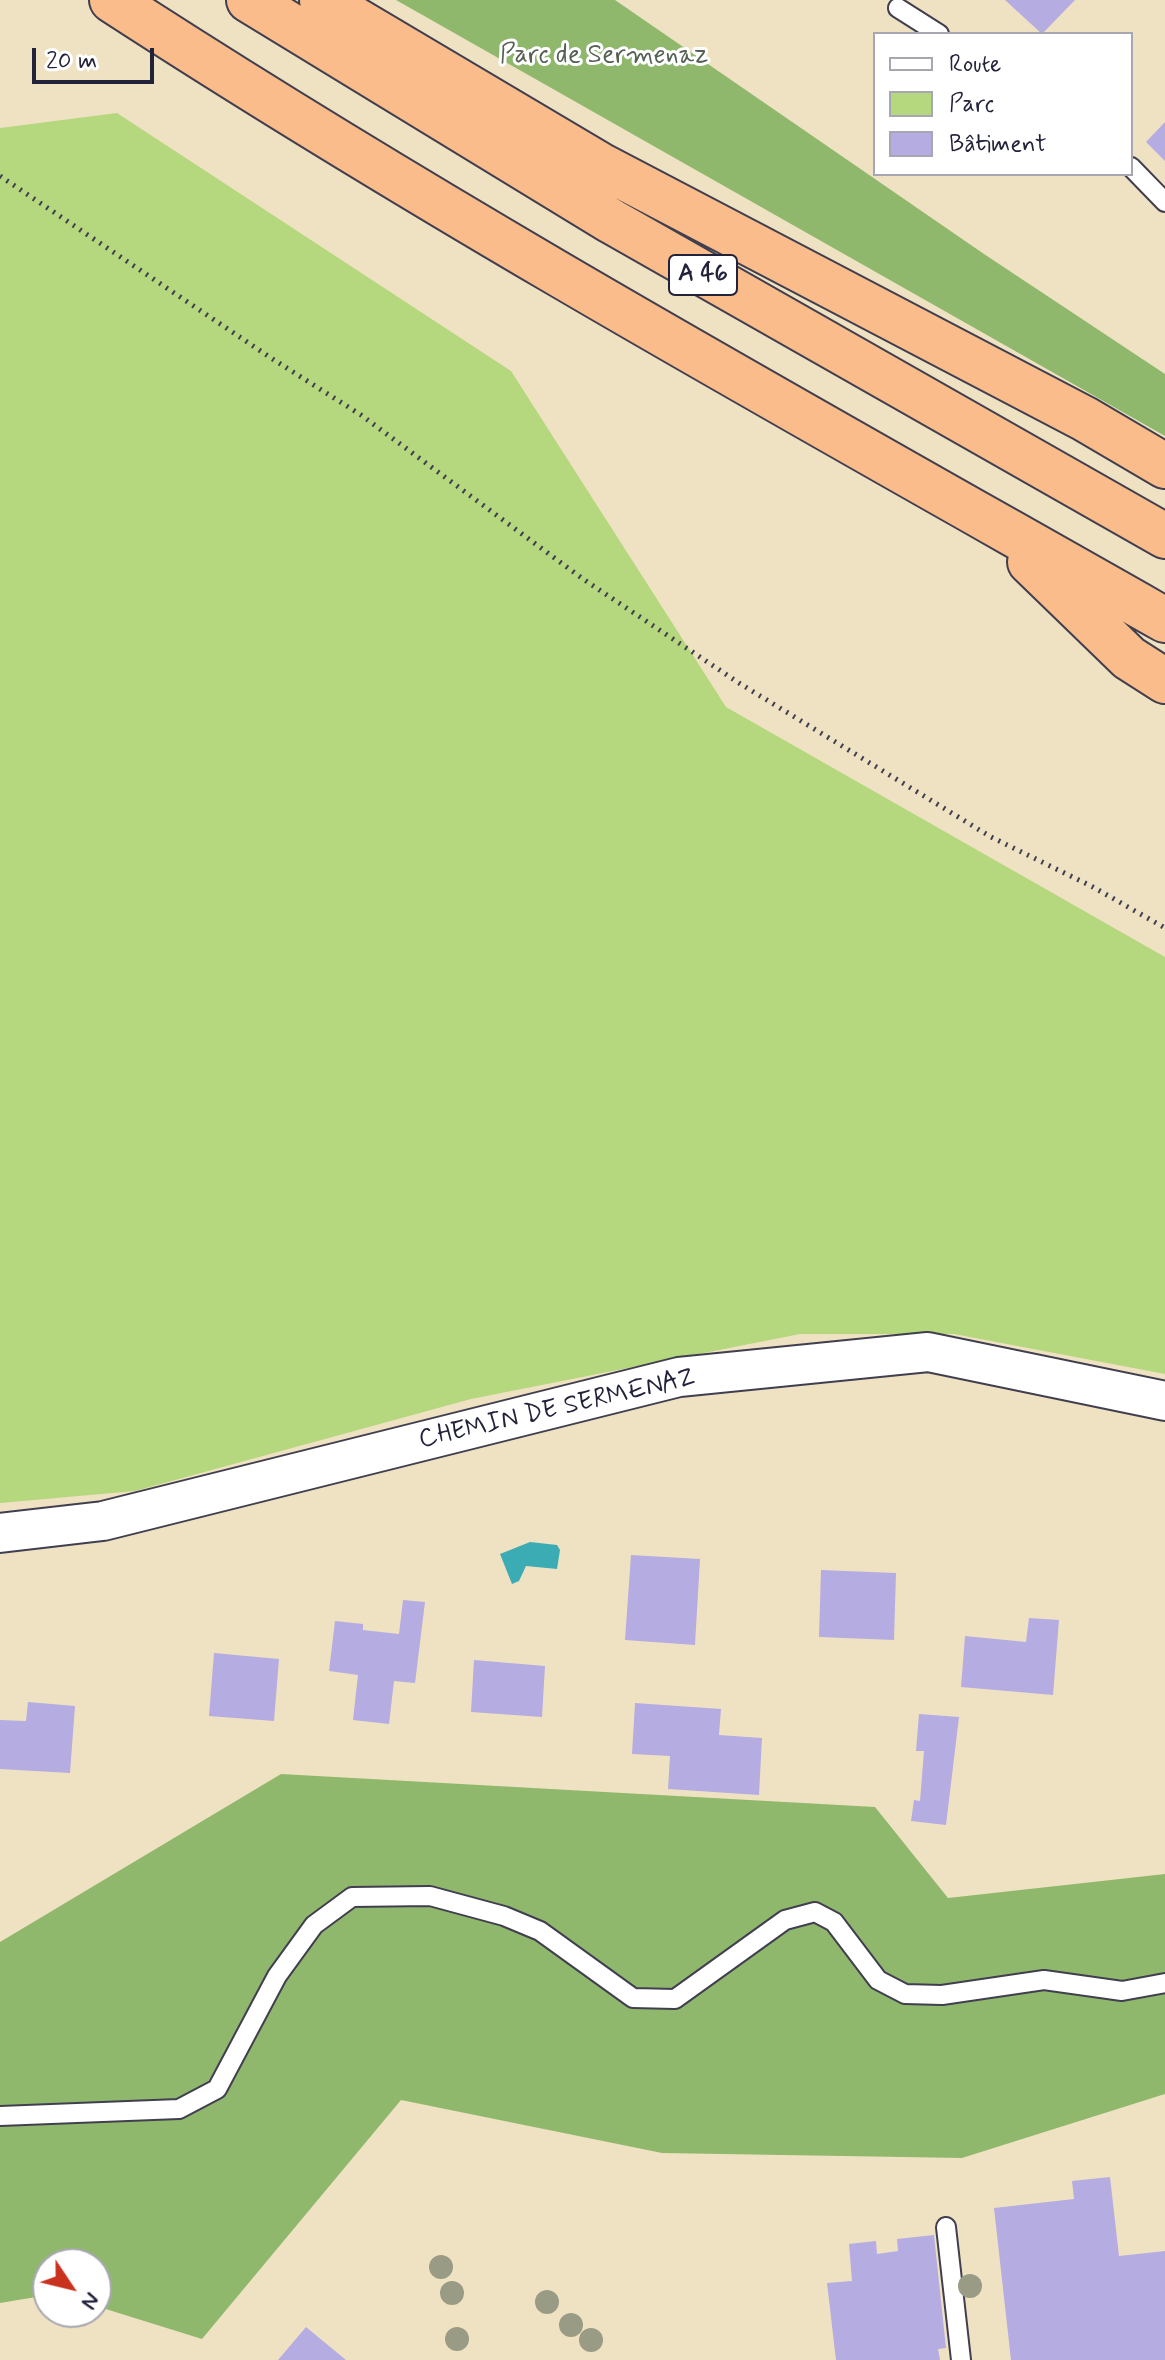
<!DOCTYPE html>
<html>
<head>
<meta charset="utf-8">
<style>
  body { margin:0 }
  #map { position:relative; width:1165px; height:2360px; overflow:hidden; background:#efe2c3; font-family:Mynerve,sans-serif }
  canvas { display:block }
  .legend { position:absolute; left:873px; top:32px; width:260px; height:144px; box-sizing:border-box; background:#fff; border:2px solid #a7a7b1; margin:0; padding:10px 14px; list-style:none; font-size:24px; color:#22223b }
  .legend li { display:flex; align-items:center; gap:16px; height:40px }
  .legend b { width:40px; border:2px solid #a7a7b1 }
  .north { position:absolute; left:32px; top:2248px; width:80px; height:80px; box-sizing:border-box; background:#fff; border:2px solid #a7a7b1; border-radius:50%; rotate:125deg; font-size:22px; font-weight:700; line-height:32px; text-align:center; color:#22223b }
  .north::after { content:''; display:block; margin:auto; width:28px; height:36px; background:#c8321e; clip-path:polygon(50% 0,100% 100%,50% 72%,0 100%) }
  .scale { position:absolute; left:32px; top:48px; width:122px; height:36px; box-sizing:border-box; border:4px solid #22223b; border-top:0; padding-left:10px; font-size:24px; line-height:28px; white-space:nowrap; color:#22223b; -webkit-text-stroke:6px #fff; paint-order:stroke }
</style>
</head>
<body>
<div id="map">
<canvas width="1165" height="2360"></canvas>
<ul class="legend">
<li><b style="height:10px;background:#fff"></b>Route</li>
<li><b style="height:22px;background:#b5d77e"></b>Parc</li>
<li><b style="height:22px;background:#b5ace2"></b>Bâtiment</li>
</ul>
<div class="north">N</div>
<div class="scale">20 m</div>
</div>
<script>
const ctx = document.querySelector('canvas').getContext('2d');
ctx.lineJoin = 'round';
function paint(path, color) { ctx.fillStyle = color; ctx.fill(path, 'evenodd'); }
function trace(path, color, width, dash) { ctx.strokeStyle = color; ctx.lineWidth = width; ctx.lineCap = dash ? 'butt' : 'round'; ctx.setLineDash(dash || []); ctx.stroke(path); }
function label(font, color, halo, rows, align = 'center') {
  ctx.font = font + ' Mynerve,sans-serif'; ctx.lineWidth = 6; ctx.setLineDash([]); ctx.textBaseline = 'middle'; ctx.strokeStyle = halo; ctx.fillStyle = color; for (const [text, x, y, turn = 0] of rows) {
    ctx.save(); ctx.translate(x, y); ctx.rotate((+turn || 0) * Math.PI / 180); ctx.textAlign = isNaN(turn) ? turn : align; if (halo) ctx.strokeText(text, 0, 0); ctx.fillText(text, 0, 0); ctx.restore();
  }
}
const green = new Path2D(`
  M117,113L511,371L726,707L1165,957V1374L954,1334H800L471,1399L135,1491L0,1503V128Z`);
const forest = new Path2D(`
  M396,0H615L984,254L1165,374V436Z
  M281,1774L875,1807L948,1898L1165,1874V2094L962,2158L662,2153L401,2100L202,2339L96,2306V2264H48V2295L0,2303V1942Z`);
const water = new Path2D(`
  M530,1542L557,1545L560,1550L557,1569L526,1566L519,1581L512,1584L500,1554Z`);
const building = new Path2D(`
  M1005,0H1075L1042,34Z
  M1165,122V161L1146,142Z
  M631,1555L700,1559L695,1645L625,1640Z
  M821,1570L896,1573L894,1640L819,1637Z
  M403,1600L425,1602L415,1683L394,1681L389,1724L353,1720L358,1675L329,1671L335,1621L363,1624V1630L399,1634Z
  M1029,1618L1059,1620L1053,1695L961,1687L965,1636L1026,1642Z
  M214,1653L279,1659L274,1721L209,1716Z
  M474,1660L545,1666L542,1717L471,1712Z
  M28,1702L75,1706L70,1773L0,1769V1720L26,1721Z
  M635,1703L721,1709L719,1735L762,1738L759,1795L668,1789L670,1756L632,1754Z
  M919,1714L959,1717L946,1825L911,1821L914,1800L920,1801L924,1751H916Z
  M1110,2177L1119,2256L1165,2251V2360H1011L994,2208L1074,2199L1072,2181Z
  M934,2235L946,2348L938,2349L940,2360H836L827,2283L852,2281L849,2244L876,2241L877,2254L898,2251L897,2239Z
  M306,2327L346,2360H278Z`);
const path = new Path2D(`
  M0,176L271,358L361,415L583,579L739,683L991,837L1093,887L1165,928`);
const lane = new Path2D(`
  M898,8L939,34
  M1131,167L1165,202
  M0,2116L179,2109L217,2089L277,1976L314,1925L352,1897L430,1896L504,1916L540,1931L633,1998L675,1999L785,1920L815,1912L834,1922L878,1980L905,1994L942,1995L1044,1980L1122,1991L1165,1983
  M946,2227L961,2360`);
const street = new Path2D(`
  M0,1533L103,1521L679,1377L928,1352L1165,1401`);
const highway = new Path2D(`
  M112,0C454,222 811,419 1165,620
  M249,0L611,221L1165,536
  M322,0L600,165L1085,419L1165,466
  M1030,562L1129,658L1165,681`);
const trees = [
  [441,2267],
  [970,2286],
  [452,2293],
  [547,2302],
  [571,2325],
  [457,2339],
  [591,2340]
];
const shields = [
  [703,275,68]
];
const shieldNames = [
  ["A 46",703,275]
];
const parkNames = [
  ["Parc de Sermenaz",604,57]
];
const streetNames = [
  ["CHEMIN DE SERMENAZ",557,1410,-13]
];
paint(green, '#b5d77e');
paint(forest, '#90b86d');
paint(water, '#3bacb4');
paint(building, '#b5ace2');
trace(lane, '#413f4f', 22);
trace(street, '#413f4f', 42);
trace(highway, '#413f4f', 48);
trace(path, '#413f4f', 5, [2, 6]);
trace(lane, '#fff', 18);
trace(street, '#fff', 38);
trace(highway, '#f9bc8a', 44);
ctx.fillStyle = '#9a9b85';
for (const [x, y] of trees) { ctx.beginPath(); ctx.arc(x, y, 12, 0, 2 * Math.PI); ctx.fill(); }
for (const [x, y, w] of shields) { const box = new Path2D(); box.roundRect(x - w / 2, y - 20, w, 40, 6); ctx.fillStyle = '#fff'; ctx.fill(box); trace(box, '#22223b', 2); }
label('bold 24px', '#22223b', null, shieldNames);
label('26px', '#556152', '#fff', parkNames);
label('26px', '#22223b', '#fff', streetNames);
</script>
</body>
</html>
